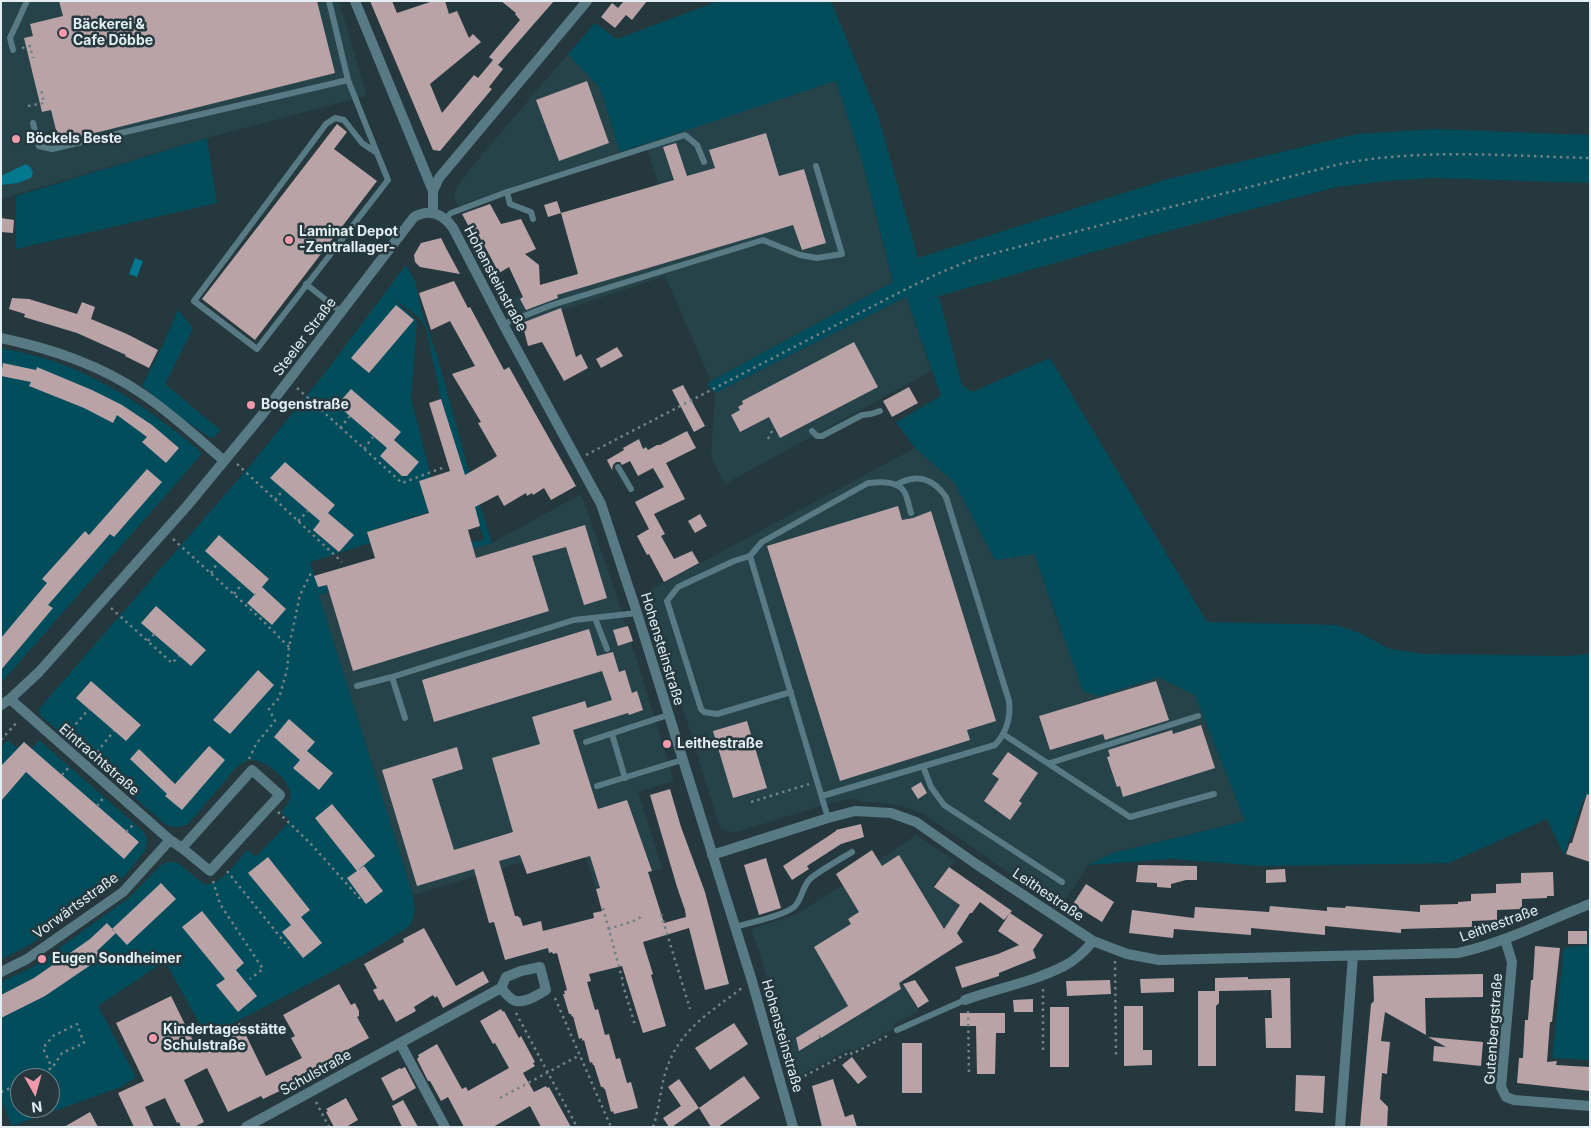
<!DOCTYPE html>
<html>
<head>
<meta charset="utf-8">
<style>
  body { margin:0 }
  #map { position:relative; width:1591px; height:1128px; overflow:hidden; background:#25383e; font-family:Inter,sans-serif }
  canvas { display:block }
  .frame { position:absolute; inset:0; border:2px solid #e2eef1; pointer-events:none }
  .north { position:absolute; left:10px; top:1068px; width:50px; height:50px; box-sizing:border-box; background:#25383e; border:1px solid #718186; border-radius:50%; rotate:173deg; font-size:14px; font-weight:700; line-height:20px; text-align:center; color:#e2eef1 }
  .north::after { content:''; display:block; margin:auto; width:18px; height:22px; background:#f29aac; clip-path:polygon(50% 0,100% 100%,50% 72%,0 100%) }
</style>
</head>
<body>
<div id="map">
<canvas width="1591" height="1128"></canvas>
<div class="frame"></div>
<div class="north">N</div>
</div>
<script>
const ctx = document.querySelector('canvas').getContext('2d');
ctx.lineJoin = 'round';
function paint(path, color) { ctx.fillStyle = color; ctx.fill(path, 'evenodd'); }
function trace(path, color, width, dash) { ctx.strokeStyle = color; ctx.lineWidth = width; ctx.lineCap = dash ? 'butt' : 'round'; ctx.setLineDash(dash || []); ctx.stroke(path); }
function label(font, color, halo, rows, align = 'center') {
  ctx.font = font + ' Inter,sans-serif'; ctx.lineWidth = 5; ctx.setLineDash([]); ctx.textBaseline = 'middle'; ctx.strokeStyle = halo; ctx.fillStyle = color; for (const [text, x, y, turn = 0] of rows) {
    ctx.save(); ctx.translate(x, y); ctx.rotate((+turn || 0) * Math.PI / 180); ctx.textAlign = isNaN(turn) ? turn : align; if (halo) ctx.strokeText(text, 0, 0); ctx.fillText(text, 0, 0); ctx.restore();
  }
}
const built = new Path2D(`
  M1,1H339L366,94L365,96L207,138L1,199Z
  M568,54L600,88L620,152L458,206L455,202V190L470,169Z
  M836,81L863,164L893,282L711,381L665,276L518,325L509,302L542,284L578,274L659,185L645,143Z
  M906,297L931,371L725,484L711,456L715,393Z
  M915,448L954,482L995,560L1034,553L1059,627L1100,696L1158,677L1195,695L1245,821L1112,853L1088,865L1060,908L924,814L902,806L878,802H860L854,798L825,805L733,833L720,828L647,592Z
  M581,494L616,593L674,781L638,792L662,868L596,888L581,844L413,895L319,595L494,542Z
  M916,835L956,861L949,867L932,886L971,911L957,935L898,975L919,1011L893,1024L894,1028L855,1050H848L797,1077L752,929L795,915L843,885Z`);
const green = new Path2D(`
  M718,1H831L878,116L918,258L1168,179L1357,134L1435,129L1590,135V183L1433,178L1386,181L1337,187L1164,232L939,296H931L939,297L962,385L972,392L1050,358L1207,622L1336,625L1360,633L1390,649L1424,654L1566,656L1590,654V798H1584L1564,855L1547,819L1449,863L1262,866L1172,859L1088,865L1113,853L1245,821L1195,695L1158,677L1100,696L1083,691L1034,554L995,560L954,482L915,448L896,422L941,396L906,297L715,393L707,384L711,381L893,282L863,164L836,81L620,152L600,88L568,54L595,23L617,39Z
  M207,138L217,203L16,249V196Z
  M406,265L415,281L422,312L438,359L466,461L492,543L319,595L413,895L415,911L410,926L362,956L216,1032L202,1028L167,965H159L98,1006L136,1077L121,1087L12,1126L1,1099V982L33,967L130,897L160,866C166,862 170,861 178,863L204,884C220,887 238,861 247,850L256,857L290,821L281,812C284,808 289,803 290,799C296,784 261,753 246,761C236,766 228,777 221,786C210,798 199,811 188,824C179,828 173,828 165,824L41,716L39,709L249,467L325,373ZM391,297L419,317L426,328L441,399L484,540L471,542L318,587L310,562L370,543L367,532L429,512L419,481L431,477L411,398L417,321ZM20,1078H50V1108H20Z
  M178,310L193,328L165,384L220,430L215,437L211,438L183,419L142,386L163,345Z
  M1,348C25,353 49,358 71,368C120,388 160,418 200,451L201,455L1,683Z
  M8,740L17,748L24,742L32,749L39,740L144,832L147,840L145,851L126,874L112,887L31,944L1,960V747Z
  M1589,918L1590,1060L1552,1058L1564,948L1588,945Z`);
const water = new Path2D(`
  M26,164L31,168L33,173L31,178L18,183L1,185V176Z
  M135,258L143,261L137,277L129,274Z`);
const building = new Path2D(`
  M59,1H317L335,73L59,142L51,110L42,112L24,38L33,36L30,24L63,16Z
  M370,1H392L397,13L433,1H445L449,14L457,11L469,38L473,34L481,42L430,84L442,113L474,75L478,78L493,60L489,57L520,20L515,14L516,13L501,1H554L498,65L503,69L489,87L492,89L440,151L433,150Z
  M624,1H647L632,20L626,15L615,28L601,17L612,3L618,8Z
  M587,81L609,143L559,161L536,100Z
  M337,124L347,132L334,149L377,181L255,340L202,299Z
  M766,133L779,176L804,169L826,243L802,250L793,225L557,295L558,298L526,310L520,299L523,297L509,267L499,273L478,234L474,236L462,214L490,204L501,224L521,219L536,249L525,254L539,265L540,285L578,274L561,213L674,180L663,147L676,143L687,176L715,168L709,150Z
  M557,201L561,213L548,217L544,205Z
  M1,218L14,220L13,233L1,232Z
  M441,238L447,250L460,274L420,267L415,262L414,255L421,243Z
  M454,281L468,308L470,307L504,370L509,367L576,486L551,500L544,488L533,495L532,493L527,496L526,493L504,506L498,495L475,507L480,526L468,530L476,558L585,525L607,598L584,605L566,547L532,556L549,611L353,671L327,585L318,587L314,576L375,558L367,532L429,513L419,481L450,471L429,403L441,399L465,475L491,460L497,456L478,423L481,422L452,374L475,366L450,321L431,330L419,293Z
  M12,298L29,299L77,314L82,302L95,307L91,319L127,334L158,350L149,368L125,356L126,355L77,333L24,317L25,314L9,309Z
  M396,305L414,320L369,373L351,358Z
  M561,308L576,357L581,354L588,368L564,381L542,342L528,346L522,323Z
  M854,342L878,387L780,438L769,417L740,432L731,415L740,410L738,407L743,404L742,401Z
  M617,347L623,356L601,368L596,359Z
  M3,363L36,370L37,367L92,390L122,405L152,425L179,448L166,463L142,442L147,437L117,415L113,423L84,408L29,386L31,382L1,376Z
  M683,385L705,426L694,432L672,390Z
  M909,387L918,403L892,417L883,401Z
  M351,389L401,432L394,440L419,462L407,476H402L380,456L387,448L337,405Z
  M687,431L696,448L666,463L685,499L654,514L665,534L661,536L674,559L692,551L699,563L664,582L649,554L647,555L637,536L649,529L635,502L664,487L653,468L638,476L630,461L622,465L620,462H616L613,465L612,470L607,460L624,450L623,448L639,439L643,449L646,447L648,450L657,445H660Z
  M285,462L335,505L328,513L354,535L339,552L313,530L320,521L270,478Z
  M147,469L162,482L114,537L110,534L48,605L53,608L1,670V638L47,583L42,579L85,531L89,535Z
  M898,506L902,520L913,518L931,511L996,721L967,730L970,740L840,781L767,546Z
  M700,514L707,526L695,533L688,521Z
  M219,535L269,579L262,587L286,609L272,625L247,603L256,593L255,595L205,551Z
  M156,606L206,650L191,666L141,623Z
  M628,626L633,641L618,646L613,630Z
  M589,629L597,656L613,652L619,672L625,670L632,693L637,691L643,710L629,715L628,713L573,730L598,809L627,800L652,871L648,872L664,923L686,917L685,910L677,887L650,795L670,789L681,827L705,892L729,984L705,990L689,928L643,942L653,974L651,975L666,1026L643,1033L622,966L589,974L591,981L587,982L595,1010L598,1009L605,1035L609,1034L616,1059L620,1058L627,1083L631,1082L638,1108L614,1114L613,1111L611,1112L605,1089H604L603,1087H601L594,1065H593L592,1062L590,1063L584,1040L582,1041V1038L579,1039L573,1016L572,1017L571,1014H569L563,994H565L564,991L567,990L557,953L553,954L552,952L549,953L548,948L505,960L494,922L489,923L474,869L417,886L382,770L457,747L463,769L432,779L454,850L513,832L492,758L540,744L532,717L585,701L587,708L612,700L602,671L434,722L422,680ZM520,855L527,874L590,856L600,888L596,889L602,911L593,913L594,918L543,931L541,921L523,926L520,917L519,918L518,916H515L499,861Z
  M258,670L274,685L230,734L213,720Z
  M91,681L141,725L126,741L76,698Z
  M1156,681L1169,720L1105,740L1103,734L1050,750L1039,716Z
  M289,719L315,742L307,751L333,773L319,790L293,768L300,760L274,737Z
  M747,721L767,788L733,798L713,731Z
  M1201,725L1215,768L1123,797L1120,786L1117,787L1107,757L1110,756L1108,750L1172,730L1173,734Z
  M24,742L139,842L124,859L26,772L1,801V766Z
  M209,746L225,760L182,810L165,796L167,794L130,759L139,749L175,784Z
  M1008,752L1038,773L1019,801L1022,803L1010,820L984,801L999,779L992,774Z
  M921,782L927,793L918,799L911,788Z
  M1587,794L1590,795V862L1566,854L1570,843H1572Z
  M332,804L375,856L357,871L315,818Z
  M861,824L864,837L841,844L807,866L809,869L792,880L783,866L836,831V830Z
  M872,850L882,866L899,855L944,929L960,905L934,887L949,867L1012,911L1004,920L980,902L972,913H970L957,933L963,942L899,983L901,989L821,1038L819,1034L820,1038L799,1051L796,1038L848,1006L814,947L851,924L848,919L859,912L836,874Z
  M268,857L310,910L301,917L322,943L303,958L282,932L291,925L248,873Z
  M766,858L781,908L759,915L744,865Z
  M1138,865L1197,866V880H1186L1171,884V888L1157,887V883L1136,882Z
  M364,866L383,891L366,904L347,878Z
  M1285,869L1286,882L1266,883V870Z
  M1553,872L1554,896H1547V898L1522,899V909L1497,910V920L1472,921V927L1401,929V933L1325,926V935L1251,928V935L1174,929L1173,938L1129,933L1132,910L1194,918L1195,907L1269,912L1270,906L1327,911V907L1345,908L1346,906L1420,912V905L1458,904V902L1471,901V894L1496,893V884L1521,883V873Z
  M161,883L176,899L127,945L112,929Z
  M1086,884L1114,902L1102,922L1073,904Z
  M202,911L244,963L236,970L257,996L238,1012L216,985L225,979L182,927Z
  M1010,913L1043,935L1033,950L1036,958L999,973V976L962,988L955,967L998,954L1019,945L998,931Z
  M107,923L116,933L97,951L101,958L45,996L1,1018V995L34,978L90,939Z
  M424,928L456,986L483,971L489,982L443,1008L437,996L435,998L433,995L414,1007L416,1011L396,1022L383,999L379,1001L373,990L377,988L364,964L404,942L403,939Z
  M1568,931H1587V944H1568Z
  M1535,946L1560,948L1552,1022H1550L1547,1062L1557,1061L1556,1065L1590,1067V1091L1517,1083L1519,1058H1523L1525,1020H1528L1531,980H1533Z
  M1483,974V997L1425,998L1426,1035L1385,1012L1381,1041L1390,1042L1387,1074L1382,1073L1380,1099L1388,1107L1387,1127H1360L1371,1004L1374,1001L1373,976Z
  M1248,977V979L1290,978L1291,1048H1266L1265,1018H1272L1271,990L1219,991V1003L1216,1006V1066H1198V991H1215V978Z
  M1174,978V992L1141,993L1140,979Z
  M915,980L929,1001L918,1008L903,984Z
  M1110,980L1111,994L1067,996L1066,981Z
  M339,984L351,1005L355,1003L359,1011V1016L357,1017L369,1038L321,1064L324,1070L263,1099L261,1096L228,1112L207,1068L184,1080L204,1122L194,1127H181L179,1122L177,1123L165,1098L145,1107L154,1127H134L118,1093L144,1081L116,1023L171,996L199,1053L232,1037L228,1029L240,1023L266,1076L302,1058L291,1038L295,1036L283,1015Z
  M1033,999V1012H1014L1013,1000Z
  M1124,1006H1143V1050H1152V1065L1124,1066Z
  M1050,1007H1069V1067H1050Z
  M501,1009L503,1012L504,1011L519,1038L521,1036L535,1062L533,1063L535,1066L523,1073L534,1092L546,1086L547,1088L549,1087L571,1127H541L530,1106L493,1127H464L448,1097L441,1101L430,1081H428L417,1059L419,1057L418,1055L437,1044L462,1089L466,1087L468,1091L509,1068L495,1043L493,1044L480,1021Z
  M960,1013H1005V1033H996L995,1074H977L976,1026H960Z
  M734,1023L748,1044L710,1070L695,1048Z
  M1428,1037L1483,1042L1481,1066L1433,1061L1434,1046L1446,1047Z
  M902,1043H922V1093H902Z
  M852,1057L867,1077L858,1084L842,1065Z
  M405,1067L416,1088L393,1101L381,1078L400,1068L401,1069Z
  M1296,1075L1325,1076L1323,1113L1295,1111Z
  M744,1076L760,1098L718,1127H711L699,1108L672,1127H669L663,1118L681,1106L668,1087L679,1079L699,1108Z
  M833,1079L845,1117L853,1114L857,1127H822L812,1086Z
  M346,1098L358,1120L346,1127H334L326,1112L328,1111L326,1109Z
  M403,1100L418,1127H402L392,1106Z
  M90,1112L98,1127H64Z`);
const path = new Path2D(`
  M22,48L30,46L33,58
  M28,106L44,103L41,89
  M297,388L402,483L442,468
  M340,428L350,416
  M768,439L774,427
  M364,449L373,437
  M586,455L900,292L937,274L976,258L1147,213L1340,164C1422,148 1506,156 1590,158
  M237,464L342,562
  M275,500L284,489
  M298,521L308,511
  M173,539L261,619L289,647
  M211,573L218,562
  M234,594L242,584
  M111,608L172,663L179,656
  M148,641L154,634
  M67,734L89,709
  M1,740L18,721
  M93,757L114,731
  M249,759L256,744L275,721L269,709L279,698L287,670L289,647L300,595L312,571
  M62,775L69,767
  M751,802L809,784
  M97,806L104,797
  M278,812L311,844L363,902
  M126,832L134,824
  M227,871L289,948
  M213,881L220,904L263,969L250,979
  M603,908L622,978L623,985L635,1025
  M661,914L690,1009
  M608,929L637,920L643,915
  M1115,961L1116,1055
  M1043,989V1050
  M555,998L611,1127
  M968,1011L969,1072
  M516,1013L577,1127
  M31,1078L52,1068L62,1053L84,1043L77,1024L53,1036L43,1048L52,1068
  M793,1082L850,1052L852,1054L889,1035
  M1,1092L20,1084
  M500,1098L580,1055
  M316,1102L329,1127
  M653,1127C659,1110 660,1091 665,1074C677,1031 709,1013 742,988`);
const service = new Path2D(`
  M13,50L10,38L27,1
  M348,80L377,153
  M335,118L344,120L362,143L377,153L388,180L257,349L194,301L326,124Z
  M33,123L39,146L52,149L348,80L329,1
  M507,192L510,204L531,212L533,219
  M445,219L451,213L507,192L685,135L697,145L704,162
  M306,284L341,312
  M503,324L552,305L763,240L800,255L817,258L842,254L816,166
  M812,431L817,436H822L862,415L871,414L880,411
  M618,467L631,489
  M750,556L828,818
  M595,618L607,649
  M392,677L405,718
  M357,686L392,677L574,620L637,613
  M791,692L717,714L704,712L701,709L667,601L678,587L734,561L750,556L762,542L868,483C880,482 899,480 905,493C908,499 909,507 911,513
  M612,734L625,778
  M1003,734L1130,817L1214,794
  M586,742L668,715
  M1050,763L1198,716
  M923,766L931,787L944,805L1062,882
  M597,786L682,760
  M822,796L995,745C1007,732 1011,718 1009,701L946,497C933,478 916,473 896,485
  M734,927C749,923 783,916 794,907C802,900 802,888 809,880C817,872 841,859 852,852
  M897,1030L965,1000`);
const minor = new Path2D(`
  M355,1L433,191
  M433,213V191L439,178L587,1
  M1,338C52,349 101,365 144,395C172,414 198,438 224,461
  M10,699L170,840L182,848L210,871L280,795L252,770L182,848
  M1,705L10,699L39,672L187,506L262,415L414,217C430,208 443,214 453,228L503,324L601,504L637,613L752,981L793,1127
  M712,855L828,818L855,811L891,813L916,822L976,864L1093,941L1127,954L1159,960L1458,953C1504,943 1546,921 1590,904
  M1505,939L1512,962L1501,1087L1506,1097L1514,1100L1590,1106
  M1,972L27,959L123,892L170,840
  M965,1000C998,988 1033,982 1064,966C1076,960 1085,951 1093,941
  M400,1043L445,1127
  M246,1127L501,988C505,992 510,1000 516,1001C526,1003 538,995 546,990L540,967L521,971L506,977L501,988
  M1340,1127L1353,956`);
const markers = [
  [63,33,5,"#f29aac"],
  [16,139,5,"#f29aac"],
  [289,240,5,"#f29aac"],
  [251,405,5,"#f29aac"],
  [667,744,5,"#f29aac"],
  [42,959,5,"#f29aac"],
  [153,1038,5,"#f29aac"]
];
const poiNames = [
  ["Bäckerei &",73,25],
  ["Cafe Döbbe",73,41],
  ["Böckels Beste",26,139],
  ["Laminat Depot",299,232],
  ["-Zentrallager-",299,248],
  ["Bogenstraße",261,405],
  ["Leithestraße",677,744],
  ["Eugen Sondheimer",52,959],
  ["Kindertagesstätte",163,1030],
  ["Schulstraße",163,1046]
];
const streetNames = [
  ["Hohensteinstraße",495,279,62],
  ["Steeler Straße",305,337,-53],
  ["Hohensteinstraße",662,649,73],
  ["Eintrachtstraße",99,760,41],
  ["Leithestraße",1048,895,34],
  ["Vorwärtsstraße",76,906,-36],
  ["Leithestraße",1499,924,-20],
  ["Gutenbergstraße",1494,1029,-86],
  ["Hohensteinstraße",782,1036,74],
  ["Schulstraße",316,1073,-29]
];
paint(built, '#26434a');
paint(green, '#014d5c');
paint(water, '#03788f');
paint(building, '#b9a3a6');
trace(path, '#728287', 2.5, [2.5, 4]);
trace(service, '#577a84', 6);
trace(minor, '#577a84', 10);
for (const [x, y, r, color] of markers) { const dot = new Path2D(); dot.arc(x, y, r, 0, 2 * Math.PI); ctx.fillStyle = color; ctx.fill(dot); trace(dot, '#25383e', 2); }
label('bold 14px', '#e2eef1', '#25383e', poiNames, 'left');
label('14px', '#e2eef1', '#25383e', streetNames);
</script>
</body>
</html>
